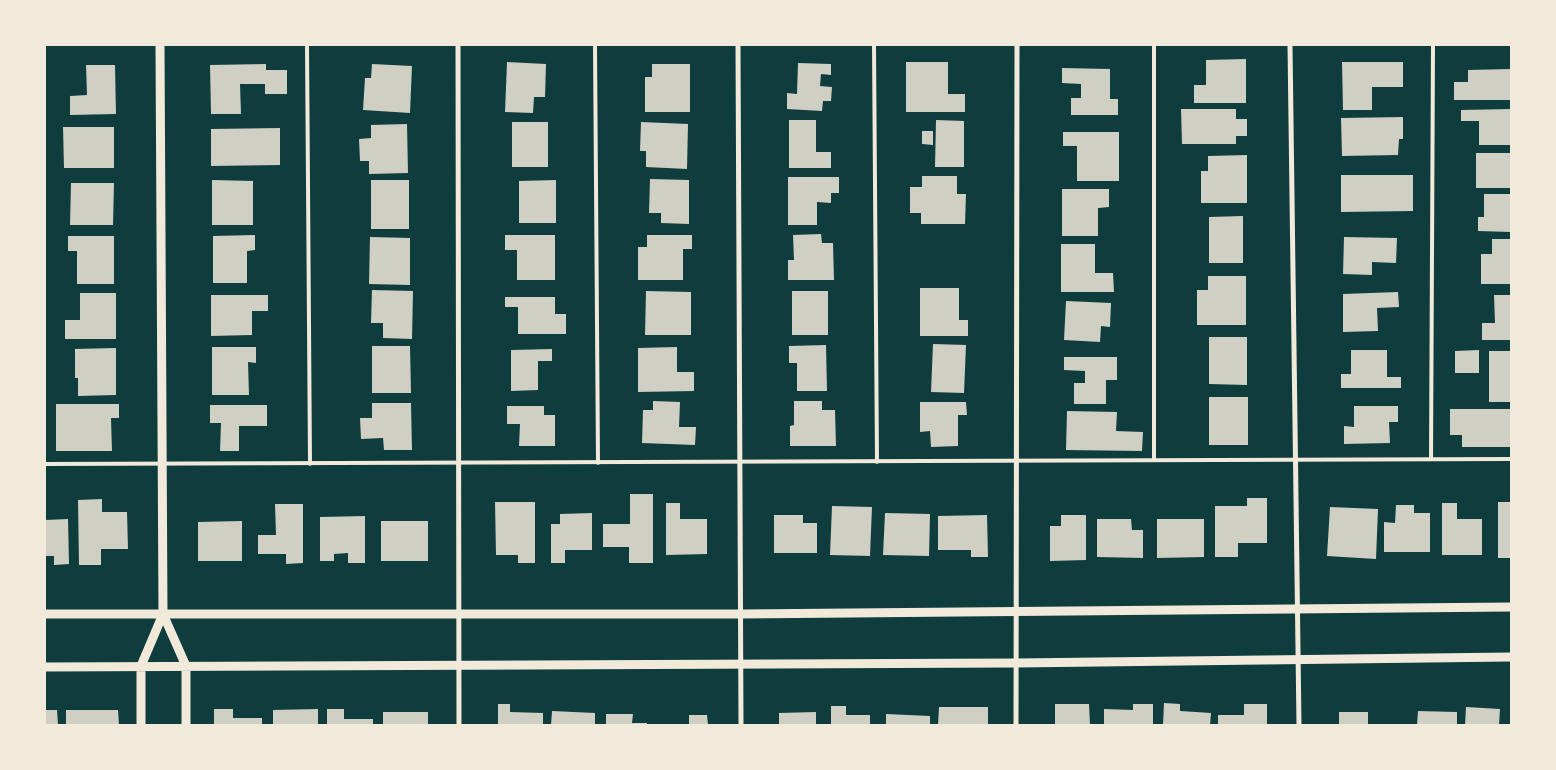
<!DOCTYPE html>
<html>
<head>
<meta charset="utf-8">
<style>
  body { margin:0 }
  #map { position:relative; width:1556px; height:770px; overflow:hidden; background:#0f3d3e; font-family:"Roboto Condensed",sans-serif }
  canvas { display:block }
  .frame { position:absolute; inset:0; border:46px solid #f1e9da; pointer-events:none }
</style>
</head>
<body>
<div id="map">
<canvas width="1556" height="770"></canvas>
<div class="frame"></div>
</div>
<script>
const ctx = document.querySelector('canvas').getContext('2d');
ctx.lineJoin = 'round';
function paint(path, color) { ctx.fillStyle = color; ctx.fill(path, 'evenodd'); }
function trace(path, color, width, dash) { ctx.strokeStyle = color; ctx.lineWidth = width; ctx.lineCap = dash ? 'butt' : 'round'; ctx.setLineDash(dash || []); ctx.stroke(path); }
const building = new Path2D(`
  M1246,59V103H1194V85H1206V60Z
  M507,62L546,64L545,97H534L533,113L505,112Z
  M906,62H948V94H965V112H906Z
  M1342,62H1403V87H1372V110H1343Z
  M798,63L831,64V75L821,74L820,86L832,87L831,101H823L822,111L787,109V93L797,94Z
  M266,64V70H287V94H265V84H240L241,114H211L210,65Z
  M372,64L412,66L410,113L363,110L365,78H371Z
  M652,64H690V112H645V77H652Z
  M86,65H115L116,114L70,115V96L87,95Z
  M1062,68L1110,69V99H1118V115H1071V98H1081V84L1062,83Z
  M1511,69V100H1454V82H1468V70Z
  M1181,109H1236V119H1247V136H1236V144H1182Z
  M1511,109V145H1479V121H1461V110Z
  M1403,117V139H1399L1398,155L1342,156L1341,118Z
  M789,120H816V152H831V168H789Z
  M936,120L964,121V167H935Z
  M512,122H548V167H512Z
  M641,122L688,124L687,169L646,167V151H640Z
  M407,124L408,173L369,174V161H360L359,139L371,138V125Z
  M63,127H114V168H64Z
  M280,128V165L211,166V129Z
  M922,131H933V145L922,144Z
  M1063,132H1119V181H1077V146H1063Z
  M1476,153H1511V188H1476Z
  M1247,155V203H1201V171H1208V156Z
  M1341,175H1413V211L1341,212Z
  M922,176H957V194H966L965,224H921V213H910V187H922Z
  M788,177H839V193H831V203L817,202V225H788Z
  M650,179L689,180V224L661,223V213H649Z
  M212,180L253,181V225H212Z
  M371,180H409V229H371Z
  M556,180V223H519V181Z
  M71,183H114L113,225H70Z
  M1062,189H1109V207L1098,208V236H1062Z
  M1484,194H1511V232L1478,231V217H1484Z
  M1243,216V263H1209V217Z
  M821,234L822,243H833L834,280H788V260H794L793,235Z
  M255,235V250L247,251V283H213V236Z
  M505,235H555V280H517V250H505Z
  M647,235H692V249H683V280H638V247H647Z
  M68,236H114V284H77V251H68Z
  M370,237L410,238V285L369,284Z
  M1344,237L1397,238L1396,263L1372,262V275L1343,274Z
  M1492,239H1511V284H1481V254H1492Z
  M1061,244H1095V273H1113L1114,292H1061Z
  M1208,276H1246V325H1197V290H1208Z
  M920,288H959V320H968V336H920Z
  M372,290L413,291L412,339L383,338V323H371Z
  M646,291L691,292V335H645Z
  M792,291H828V335H792Z
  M1398,292L1399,307L1377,308L1378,331L1343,332V294Z
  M80,293H116V339H65V320H80Z
  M211,295H268V311H252V335L211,336Z
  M1494,295H1511V340H1482V323H1495Z
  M505,297H555V314H566V334H518V307H505Z
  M1066,301L1111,303L1110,327L1101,326L1100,342L1064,340Z
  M1209,337H1247V385L1209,384Z
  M933,344L966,345L964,393L931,392Z
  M826,345L827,391H797V363H789V346Z
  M372,346H410L411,393H372Z
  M212,347H256V363L248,362L249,395H212Z
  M677,347V372H694V391L638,392V348Z
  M116,348V395L78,396V378H75V349Z
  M552,349V361H538V390L511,391V350Z
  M1351,350H1387V377H1401V388H1341V374H1351Z
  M1479,350V373H1455V351Z
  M1489,351H1511V402H1489Z
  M1064,357H1117V380H1106V404H1074V383H1085V371L1064,370Z
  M1209,397H1248V445H1209Z
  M653,401L680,402L679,427H696L695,445L642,443L643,410H653Z
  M794,401H822V410H835L836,446H790V426L794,425Z
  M920,402H966L967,415H958V446L931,447L930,431L920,432Z
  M372,403H411L412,450H384L383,438L361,439L360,418H372Z
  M56,404H119V418H111L112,451H56Z
  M210,405H267V426H239V451H220L221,423H210Z
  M507,406H544V415H555V446H519L520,424H507Z
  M1354,406H1398V422H1389L1390,443L1344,444V426L1354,427Z
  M1450,409H1511V447H1462V435H1450Z
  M1067,411L1117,412L1116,431L1143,432L1142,451L1066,450Z
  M630,494H653V563H629V547H603V524H630Z
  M1247,498H1267V543H1238V557H1215V506H1247Z
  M102,499V512H127L128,549H101V565H79L78,500Z
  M495,502H535V563H518V555H496Z
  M1498,502H1511V558H1498Z
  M666,503H680V519H707V554L666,555Z
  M1442,503H1457V519H1482V555H1442Z
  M275,504H303V563L286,564V554H258V535H276Z
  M1396,505H1414V513H1430V552H1384V522L1395,523Z
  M832,506L872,507L870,556L830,555Z
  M1330,507L1378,509L1376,559L1327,556Z
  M592,513V550H565V563H551V524H560V514Z
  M885,513L930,514L929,556L883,555Z
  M774,515H803V523H817V553H774Z
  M987,515L988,557H971V550H938V516Z
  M1061,515H1086V560L1050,561V526H1061Z
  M365,516V563H348V553L334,554V561H320V517Z
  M68,519L69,564L54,565V556H45V520Z
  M1097,519H1131L1132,530H1143V558L1097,557Z
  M1157,519H1204V557L1157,558Z
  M242,521V561H198V522Z
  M381,521H428V561H381Z
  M1164,703L1180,704V711L1211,713L1210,725H1163Z
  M498,704H510V712L543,713V725H498Z
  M1055,704H1089L1090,725H1055Z
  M1133,704H1153V725H1104V709L1133,710Z
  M1244,704H1267V725H1218V715H1244Z
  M831,706H846V715H870V725H831Z
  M939,707H988V725H938Z
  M1466,707L1500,709L1499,725H1465Z
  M214,709H233V718H262V725H214Z
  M318,709V725H273V710Z
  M327,709H344V719H373V725H327Z
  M45,710H57L58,725H45Z
  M66,710H118L119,725H66Z
  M552,711L595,713V725H551Z
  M1418,711L1457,712V725H1417Z
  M383,712H428V725H383Z
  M816,712V725H779V713Z
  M1339,712H1368V725H1339Z
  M606,714H633L632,723H647V725H606Z
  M886,714L930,716V725H886Z
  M689,715H707L708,725H689Z`);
const service = new Path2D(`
  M307,45L310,464
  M595,45L598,463
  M874,45L877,462
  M1154,45V460
  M1431,459L1433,45
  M45,464L1511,459`);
const minor = new Path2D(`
  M458,45L459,725
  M738,45L741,725
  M1290,45L1299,725
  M1016,725L1017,45`);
const tertiary = new Path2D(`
  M45,614H741L1511,607
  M163,614L186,666V725
  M45,667L1016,663L1511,657
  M141,725V666L163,614L160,45`);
paint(building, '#cfcfc3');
trace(service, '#f1e9da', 4);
trace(minor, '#f1e9da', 5);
trace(tertiary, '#f1e9da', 9);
</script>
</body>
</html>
